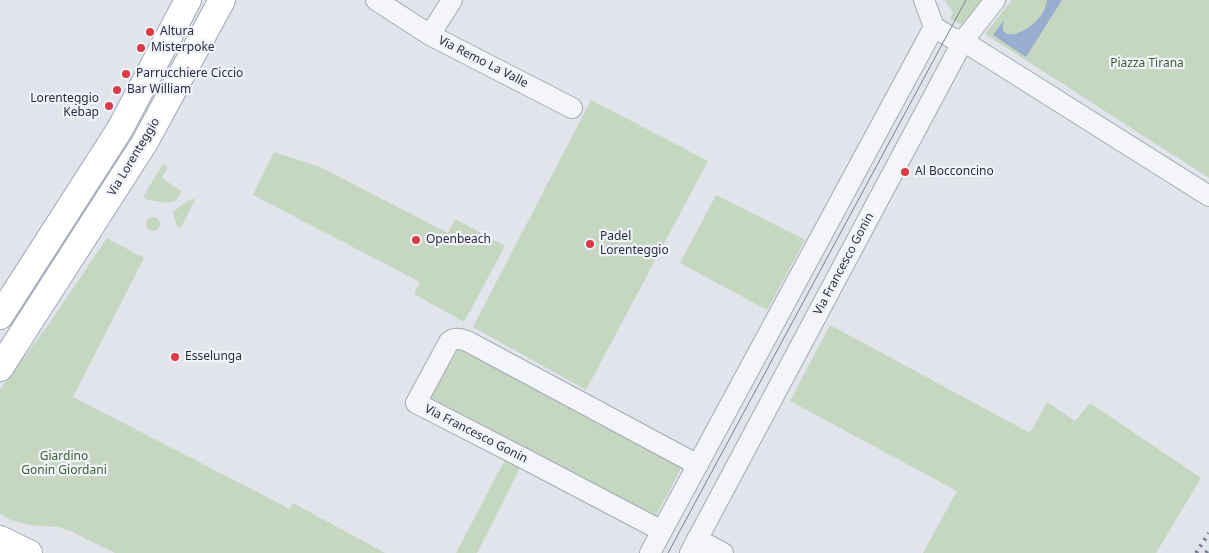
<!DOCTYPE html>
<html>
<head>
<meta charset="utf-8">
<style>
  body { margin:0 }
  canvas { display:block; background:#e1e4eb }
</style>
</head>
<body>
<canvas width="1209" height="553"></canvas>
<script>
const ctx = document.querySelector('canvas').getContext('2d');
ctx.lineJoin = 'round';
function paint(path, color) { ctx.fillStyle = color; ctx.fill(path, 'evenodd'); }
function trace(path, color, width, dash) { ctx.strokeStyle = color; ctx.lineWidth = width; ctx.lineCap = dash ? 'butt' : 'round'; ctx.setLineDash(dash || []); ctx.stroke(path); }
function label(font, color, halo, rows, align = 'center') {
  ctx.font = font + ' "Noto Sans",sans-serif'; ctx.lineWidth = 4.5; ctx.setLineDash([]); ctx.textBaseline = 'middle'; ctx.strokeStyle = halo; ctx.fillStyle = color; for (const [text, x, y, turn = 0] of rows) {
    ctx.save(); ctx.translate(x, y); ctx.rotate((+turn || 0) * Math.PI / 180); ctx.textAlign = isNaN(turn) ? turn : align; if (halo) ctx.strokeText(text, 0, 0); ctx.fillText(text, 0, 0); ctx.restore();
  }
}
const green = new Path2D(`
  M944,0H985L966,25H962L950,19L953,12Z
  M1012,0H1209V178L985,34Z
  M591,100L708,161L586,390L473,327Z
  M274,152L320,167L448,233L455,219L505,246L464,322L414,294L420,282L253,195Z
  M163,164L168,167L163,176V179L180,190L181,193C176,205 166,203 155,201C150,200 148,201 143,197Z
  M716,195L805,240L767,310L680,263Z
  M194,199L195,200L180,229C175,226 175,218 173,212L189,200Z
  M146 224a7 7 0 1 1 14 0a7 7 0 1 1-14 0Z
  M107,238L144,258L73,397L290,509L293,503L385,553H115L68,530L58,527L29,525L11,520L0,514V389L51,321Z
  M830,325L1030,433L1047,402L1075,421L1090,403L1201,478L1156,553H923L957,491L790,401Z
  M466,347L684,463L656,516L515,442L429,398L452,351Z
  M508,454L523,462L477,553H456Z`);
const water = new Path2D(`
  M1047,0H1062L1026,57L993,35L1004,20C994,50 1045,28 1047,0Z`);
const minor = new Path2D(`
  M376,0L430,35L572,108
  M924,0L934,27L952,38L963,41L1209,196
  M430,35L452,0
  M662,531L525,459L416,403L449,342C454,337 460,339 467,341L698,465
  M697,539L723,553
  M650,553L934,27
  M690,553L963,41L995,0`);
const major = new Path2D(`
  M0,316L120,129L188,0
  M0,368L145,142L222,0
  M0,539L29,553`);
const tram = new Path2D(`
  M668,553L966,0`);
const rail = new Path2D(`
  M1196,553L1209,533
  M1206,553L1209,548`);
const markers = [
  [150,32,5,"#dc3a44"],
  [141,48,5,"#dc3a44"],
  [126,74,5,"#dc3a44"],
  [117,90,5,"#dc3a44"],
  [109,106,5,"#dc3a44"],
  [905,172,5,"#dc3a44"],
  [416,240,5,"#dc3a44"],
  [590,244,5,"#dc3a44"],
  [175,357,5,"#dc3a44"]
];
const poiNames = [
  ["Altura",160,32],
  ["Misterpoke",151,48],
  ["Parrucchiere Ciccio",136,74],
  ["Bar William",127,90],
  ["Lorenteggio",99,99,"right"],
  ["Kebap",99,113,"right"],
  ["Al Bocconcino",915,172],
  ["Padel",600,237],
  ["Lorenteggio",600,251],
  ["Openbeach",426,240],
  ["Esselunga",185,357]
];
const streetNames = [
  ["Via Remo La Valle",483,62,27],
  ["Via Lorenteggio",134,157,-59],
  ["Via Francesco Gonin",844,264,-62],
  ["Via Francesco Gonin",476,434,27]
];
const parkNames = [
  ["Piazza Tirana",1147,64],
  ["Giardino",64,457],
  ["Gonin Giordani",64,471]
];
paint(green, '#c5d6c1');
paint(water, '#98aece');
trace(minor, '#a5aab6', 22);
trace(major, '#9fa7b8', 28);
trace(minor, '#f4f5f9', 20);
trace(major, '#fff', 26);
trace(tram, '#798196', 1);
trace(rail, '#798196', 4, [2.5, 5]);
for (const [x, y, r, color] of markers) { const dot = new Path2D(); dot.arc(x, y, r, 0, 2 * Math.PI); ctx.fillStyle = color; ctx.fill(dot); trace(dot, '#f1f3f8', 2); }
label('12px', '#272f45', '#f1f3f8', poiNames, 'left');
label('12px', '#272f45', '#f1f3f8', streetNames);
label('12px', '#386233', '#f1f3f8', parkNames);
</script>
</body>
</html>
